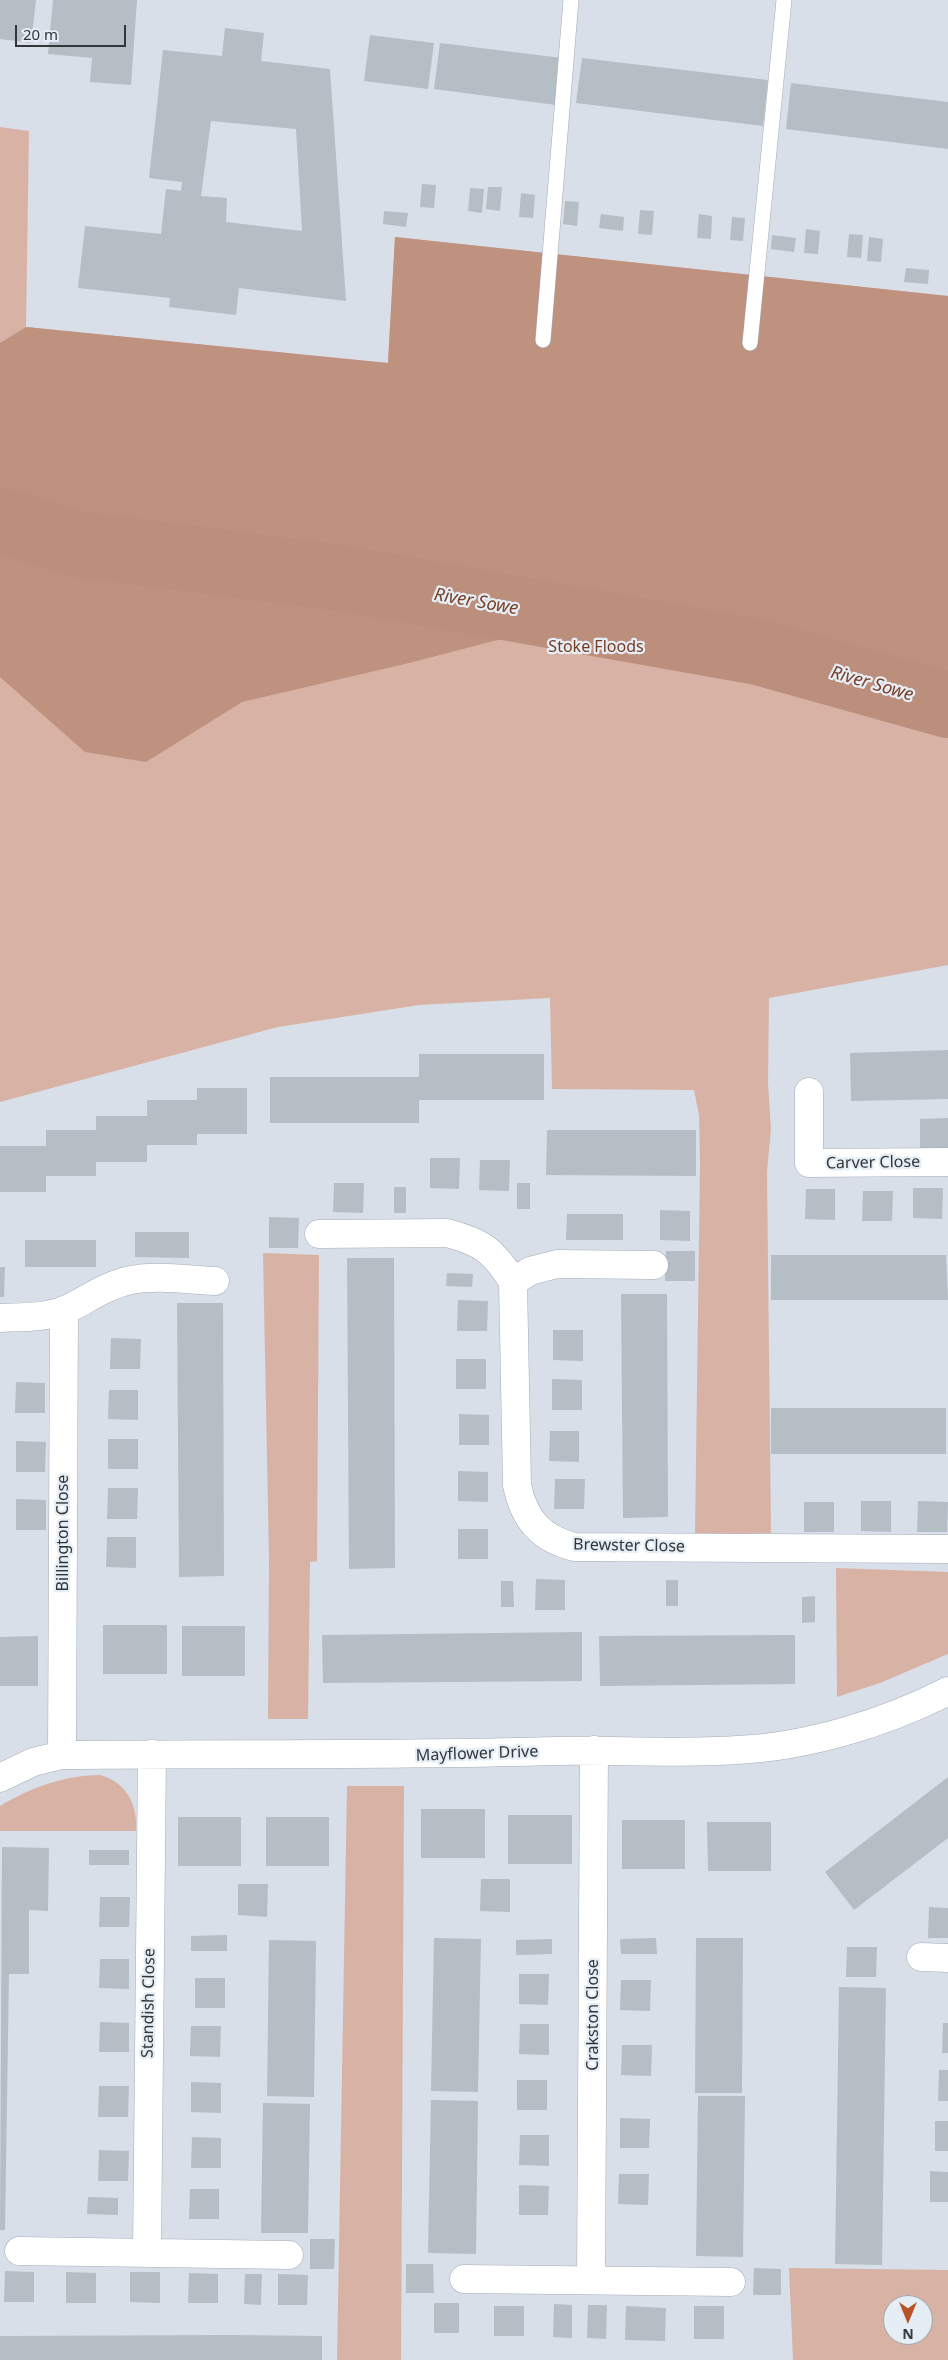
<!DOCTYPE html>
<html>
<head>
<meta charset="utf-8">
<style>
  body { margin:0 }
  #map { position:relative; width:948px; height:2360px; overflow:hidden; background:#d8dfe8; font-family:"Noto Sans",sans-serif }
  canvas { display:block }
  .north { position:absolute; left:883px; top:2295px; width:50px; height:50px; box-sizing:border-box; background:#e5edf5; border:1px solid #9ea4aa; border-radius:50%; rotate:180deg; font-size:14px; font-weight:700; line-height:20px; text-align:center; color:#333639 }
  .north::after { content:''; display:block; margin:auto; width:18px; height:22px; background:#b95326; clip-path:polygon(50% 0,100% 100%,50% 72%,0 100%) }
  .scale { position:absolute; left:15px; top:25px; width:111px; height:22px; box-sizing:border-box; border:2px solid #333639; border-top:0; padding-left:6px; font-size:15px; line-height:18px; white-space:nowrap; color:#333639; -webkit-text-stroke:4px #e5edf5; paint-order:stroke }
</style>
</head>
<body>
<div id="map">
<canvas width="948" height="2360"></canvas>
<div class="north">N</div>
<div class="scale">20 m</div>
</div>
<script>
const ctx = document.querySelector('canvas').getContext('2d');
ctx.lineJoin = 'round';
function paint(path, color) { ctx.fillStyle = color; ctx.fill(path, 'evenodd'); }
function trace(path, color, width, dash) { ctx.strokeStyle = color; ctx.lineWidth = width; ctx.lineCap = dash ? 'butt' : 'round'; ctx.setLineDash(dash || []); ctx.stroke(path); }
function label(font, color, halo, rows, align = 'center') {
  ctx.font = font + ' "Noto Sans",sans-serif'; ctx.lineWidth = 4.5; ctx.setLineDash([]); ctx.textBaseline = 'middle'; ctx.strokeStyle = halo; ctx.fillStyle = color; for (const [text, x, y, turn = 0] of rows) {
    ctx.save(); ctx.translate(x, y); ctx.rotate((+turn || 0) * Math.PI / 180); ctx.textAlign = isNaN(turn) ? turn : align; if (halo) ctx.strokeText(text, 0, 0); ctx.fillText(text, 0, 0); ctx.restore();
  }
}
const green = new Path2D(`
  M0,127L29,131L26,327L388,363L395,237L948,296V965L769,998L768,1083L771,1129L767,1172L771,1533L695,1535L700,1163L699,1115L694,1090L552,1089L550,998L419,1005L278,1027L0,1102Z
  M263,1253L319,1255L317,1561L310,1562L308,1719H268L269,1561Z
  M836,1568L948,1572V1654L880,1683L837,1697Z
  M100,1775C126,1782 138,1804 136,1831H0V1806C32,1787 62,1776 100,1775Z
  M347,1786H404L401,2360H337Z
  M789,2268L948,2270V2360H793ZM893,2305H923V2335H893Z`);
const forest = new Path2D(`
  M395,237L948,296V689L625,607L409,663L242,702L146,762L85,752L0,677V343L26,327L388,363Z`);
const river = new Path2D(`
  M0,520L77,544L341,578L758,652L948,705`);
const building = new Path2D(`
  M0,0H36L31,43L0,39Z
  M53,0H137L131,85L90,82L92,58L48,54Z
  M225,28L264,33L261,61L330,69L346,301L239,288L236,315L169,307L170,298L78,288L85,226L161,234L166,189L181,191L182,182L149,178L163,50L222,56ZM211,121L296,129L302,231L226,222L227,198L201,196Z
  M370,35L434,43L428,89L364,81Z
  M440,43L562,58L556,105L434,89Z
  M582,58L768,80L763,126L576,103Z
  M791,83L948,102V149L786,129Z
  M422,184L436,185L434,208L420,207Z
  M488,187H502L500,211L486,209Z
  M470,188L484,189L482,213L468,211Z
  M521,193L535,195L533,218L519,217Z
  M565,201L579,202L577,226L563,224Z
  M640,210L654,211L652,235L638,234Z
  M384,211L408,213L406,227L383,224Z
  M601,214L624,217L623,231L599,228Z
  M699,214L712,216L711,239L697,238Z
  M732,217L745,218L743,241L730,240Z
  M806,229L820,231L818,254L804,253Z
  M849,234L863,235L861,258L847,257Z
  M772,235L796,238L794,252L771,249Z
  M869,237L883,239L881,262L867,261Z
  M906,268L929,270L928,284L904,282Z
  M948,1050V1099L851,1101L850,1053Z
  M419,1054H544V1100H419V1123H270V1077H419Z
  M197,1088H247V1134H197V1145H147V1162H96V1176H46V1192H0V1146H46V1130H96V1116H147V1100H197Z
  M948,1118V1148H920V1119Z
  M547,1130H696V1176L546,1175Z
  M430,1158H460L459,1189L430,1188Z
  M480,1160H510L509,1191L479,1190Z
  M334,1183H364L363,1213L333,1212Z
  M517,1183H530V1209H517Z
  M394,1187H406V1213H394Z
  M913,1188H943L942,1219L913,1218Z
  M806,1189H835V1220L805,1219Z
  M863,1191H893L892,1221H862Z
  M660,1210L690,1211V1241L660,1240Z
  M567,1214H623V1240H566Z
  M269,1217L299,1218L298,1248H269Z
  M135,1232H189V1258L135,1257Z
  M25,1240H96V1267H25Z
  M666,1251H695V1281H665Z
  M771,1255H946L948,1300H771Z
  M347,1258H394L395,1568L349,1569Z
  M0,1267H5L4,1297H0Z
  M447,1273L473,1274L472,1287L446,1286Z
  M621,1294H667L668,1517L623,1518Z
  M458,1300L488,1301L487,1331H457Z
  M177,1303H223L224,1576L179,1577Z
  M553,1330H583V1361L553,1360Z
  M111,1338L141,1339L140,1369H110Z
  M456,1359H486V1389H456Z
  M552,1379L582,1380V1410H552Z
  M16,1382L45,1383V1413H15Z
  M109,1390H138V1420L108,1419Z
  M771,1408H946V1454H771Z
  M459,1414L489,1415V1445H459Z
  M550,1431H579V1462L549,1461Z
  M108,1439H138V1469H108Z
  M16,1441L46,1442L45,1472H16Z
  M458,1471L488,1472V1502L458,1501Z
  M555,1479H585L584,1509H554Z
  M108,1488H138L137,1519H107Z
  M16,1499L46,1500V1530H16Z
  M861,1501H891V1532L861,1531Z
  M918,1501L948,1502L947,1532H917Z
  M804,1502H834V1532H804Z
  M458,1529H488V1559H458Z
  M107,1537H136V1568L106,1567Z
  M536,1579L565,1580V1610H535Z
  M666,1580H678V1606H666Z
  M501,1581H513L514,1607H501Z
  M815,1596V1622L802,1623V1597Z
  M103,1625H167V1674H103Z
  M182,1626H245V1676H182Z
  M582,1632V1681L323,1683L322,1635Z
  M795,1635V1684L600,1686L599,1636Z
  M38,1636V1686H0V1637Z
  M948,1777V1838L854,1910L825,1872Z
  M421,1809H485V1858H421Z
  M508,1815H572V1864H508Z
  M178,1817H241V1866H178Z
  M266,1817H329V1866H266Z
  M622,1820H685V1869H622Z
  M707,1822H771V1871H708Z
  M2,1847L49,1848L48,1911L29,1910V1974H9L5,2230H0Z
  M89,1850H129V1865H89Z
  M481,1879H510V1912L480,1911Z
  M238,1884H268L267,1917L238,1915Z
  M100,1897H130L129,1927H99Z
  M929,1907L948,1908V1938H928Z
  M227,1935V1951H191V1936Z
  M434,1938L481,1939L478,2092L431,2091Z
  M656,1938L657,1954H621L620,1939Z
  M696,1938H743L742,2093H695Z
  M552,1939V1954L516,1955V1940Z
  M269,1940L316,1941L314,2097L267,2096Z
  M847,1947H877L876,1977H846Z
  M100,1959H129V1989L99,1988Z
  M519,1974H549L548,2005L519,2004Z
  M195,1978H225V2008H195Z
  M621,1980H651L650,2011L620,2010Z
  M839,1987L886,1988L882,2265L835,2264Z
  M100,2022L129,2023V2052H99Z
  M943,2023H948V2053H942Z
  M520,2024H549V2055L519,2054Z
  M191,2026H221L220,2057L190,2056Z
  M622,2045H652L651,2076L621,2075Z
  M939,2070H948V2101H938Z
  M517,2080H547V2110H517Z
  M191,2082L221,2083V2113L191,2112Z
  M99,2086H129L128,2117H98Z
  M698,2096H745L743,2257L696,2256Z
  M431,2100L478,2101L476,2254L428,2253Z
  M263,2103L310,2104L308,2233H261Z
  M620,2118L650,2119L649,2148H620Z
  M935,2121H948V2151H935Z
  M520,2135H549V2166L519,2165Z
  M192,2137L221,2138V2168H191Z
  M99,2150L129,2151L128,2181H98Z
  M930,2171L948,2172V2202H930Z
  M619,2174H649L648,2205L618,2204Z
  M519,2185L549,2186L548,2215H519Z
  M190,2189H219V2219H189Z
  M88,2197L118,2198V2215L87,2214Z
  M310,2239H335L334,2269H310Z
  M406,2264H433L434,2293H406Z
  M754,2268L781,2269V2295H753Z
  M5,2271L34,2272V2302H4Z
  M66,2272L96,2273V2303H66Z
  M130,2272H160V2303L130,2302Z
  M189,2273L218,2274V2303H188Z
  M245,2274H262L261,2305L244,2304Z
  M278,2274L308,2275L307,2305H278Z
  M434,2303H459V2333H434Z
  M554,2304L572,2305V2338L553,2337Z
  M588,2305H607L606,2339L587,2338Z
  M494,2306H524V2336H494Z
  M626,2306L666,2308L665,2341L625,2340Z
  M694,2306H724V2339H694Z
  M232,2335L322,2336V2360H0V2336Z`);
const lane = new Path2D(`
  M543,340L571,0
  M750,343L784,0`);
const street = new Path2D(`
  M809,1092V1163L948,1162
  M319,1234L447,1233C482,1242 494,1251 513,1282L530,1271L557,1264L654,1265
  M513,1282L517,1485C524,1519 540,1538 574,1547L948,1549
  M0,1318C21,1317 45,1318 65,1310C87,1300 106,1285 131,1280C158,1275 188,1280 215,1281
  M62,1755L64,1310
  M0,1778L33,1762L62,1755C227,1753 392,1756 557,1751C617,1750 677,1754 737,1750C806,1747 886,1723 948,1691
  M921,1957L948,1958
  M19,2251L289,2255
  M147,2253L152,1754
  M464,2279L731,2282
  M591,2280L594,1750`);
const parkNames = [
  ["Stoke Floods",596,647]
];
const streetNames = [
  ["Carver Close",873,1163,-1],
  ["Billington Close",63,1533,-90],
  ["Brewster Close",629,1546,1],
  ["Mayflower Drive",477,1754,-2],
  ["Standish Close",149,2003,-89],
  ["Crakston Close",593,2015,-90]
];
const waterNames = [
  ["River Sowe",476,602,10],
  ["River Sowe",872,684,16]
];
paint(green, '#d8b3a5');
paint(forest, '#bf917f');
trace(river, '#bc8e7c', 66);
paint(building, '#b5bdc5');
trace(lane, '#a5acb4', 16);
trace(street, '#a5acb4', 29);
trace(lane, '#fff', 15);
trace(street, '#fff', 28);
label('16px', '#763a21', '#e5edf5', parkNames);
label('16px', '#333639', '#e5edf5', streetNames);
label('italic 18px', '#7a3e25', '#e5edf5', waterNames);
</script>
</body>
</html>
